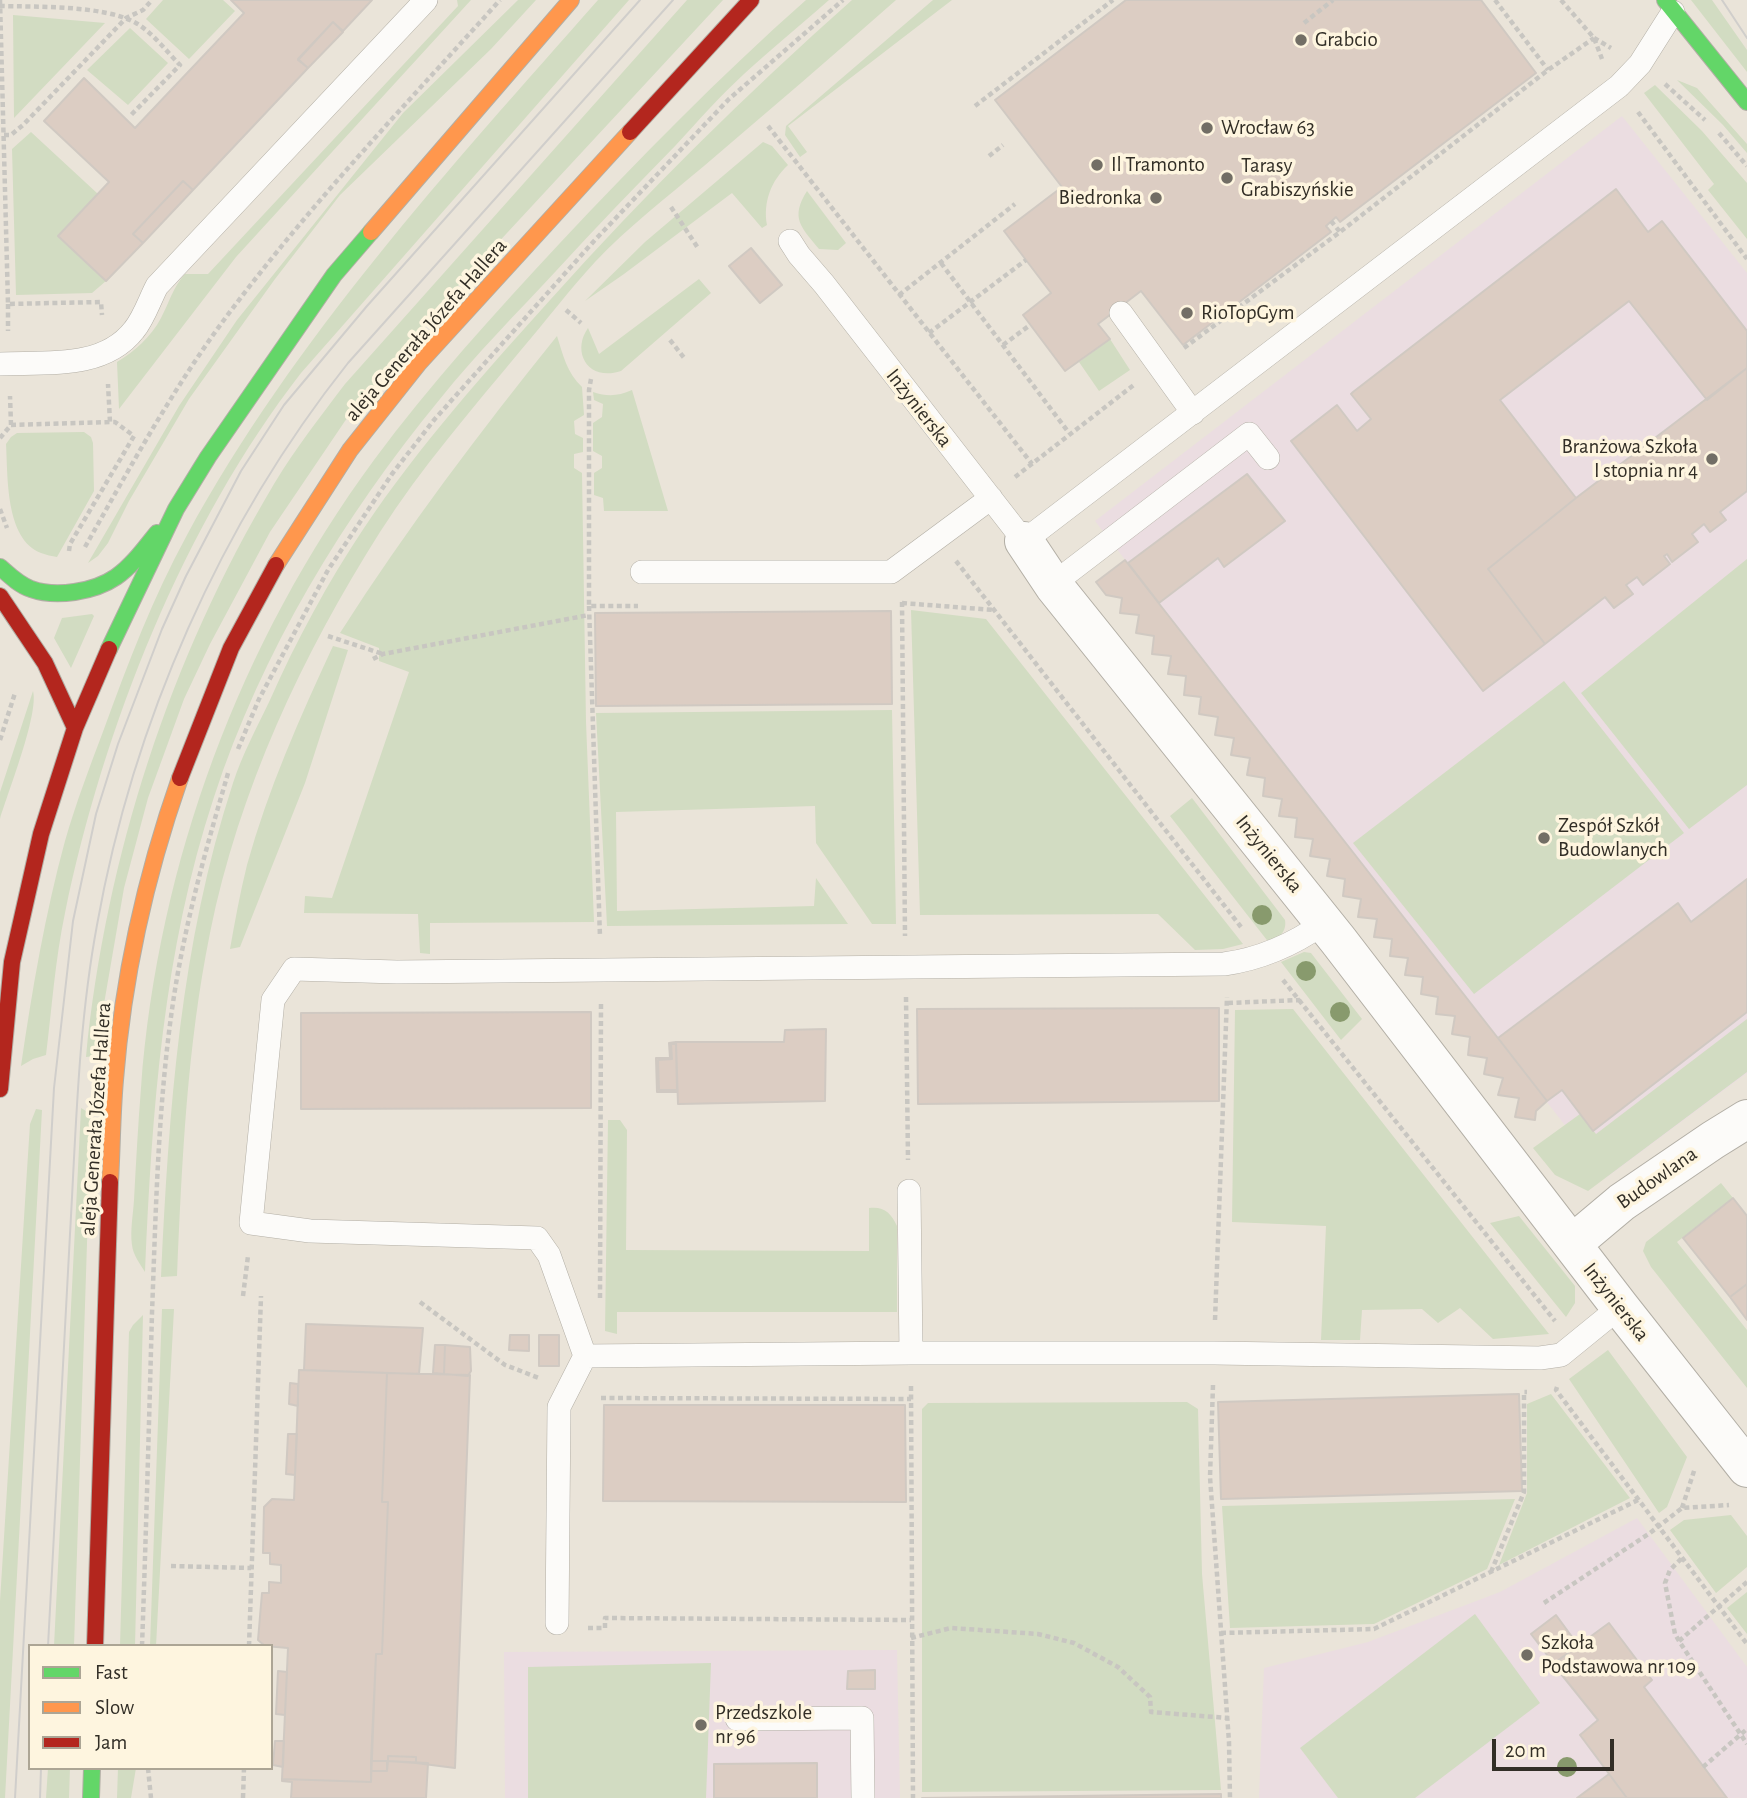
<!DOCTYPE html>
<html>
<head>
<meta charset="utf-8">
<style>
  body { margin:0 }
  #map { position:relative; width:1747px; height:1798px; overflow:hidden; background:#eae4d9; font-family:"Alegreya Sans",sans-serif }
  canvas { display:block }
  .legend { position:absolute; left:28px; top:1644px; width:245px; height:126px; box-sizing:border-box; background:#fef5df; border:2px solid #aca595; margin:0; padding:9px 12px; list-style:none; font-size:21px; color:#322e26 }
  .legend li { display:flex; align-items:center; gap:14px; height:35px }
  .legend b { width:35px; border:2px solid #aca595 }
  .scale { position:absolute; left:1492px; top:1739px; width:122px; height:32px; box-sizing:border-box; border:4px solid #322e26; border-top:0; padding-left:9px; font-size:21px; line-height:24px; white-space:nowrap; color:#322e26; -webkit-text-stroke:5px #fef5df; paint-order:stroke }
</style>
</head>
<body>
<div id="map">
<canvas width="1747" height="1798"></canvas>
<ul class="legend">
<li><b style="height:9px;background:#63d668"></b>Fast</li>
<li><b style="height:9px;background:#ff974d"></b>Slow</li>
<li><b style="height:9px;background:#b3261e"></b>Jam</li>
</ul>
<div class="scale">20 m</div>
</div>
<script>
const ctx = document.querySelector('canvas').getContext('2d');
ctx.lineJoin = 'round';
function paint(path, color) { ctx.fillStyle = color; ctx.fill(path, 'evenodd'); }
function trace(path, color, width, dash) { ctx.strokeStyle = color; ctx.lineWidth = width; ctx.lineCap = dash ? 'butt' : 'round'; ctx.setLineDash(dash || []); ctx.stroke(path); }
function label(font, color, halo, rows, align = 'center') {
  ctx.font = font + ' "Alegreya Sans",sans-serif'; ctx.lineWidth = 7; ctx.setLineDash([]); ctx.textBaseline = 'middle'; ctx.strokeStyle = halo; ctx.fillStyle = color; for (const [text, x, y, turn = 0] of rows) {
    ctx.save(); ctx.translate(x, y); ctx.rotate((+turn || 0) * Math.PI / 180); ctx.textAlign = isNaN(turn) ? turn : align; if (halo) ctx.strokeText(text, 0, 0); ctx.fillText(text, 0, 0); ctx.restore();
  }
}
const education = new Path2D(`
  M1622,116L1747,273V1073L1606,1178L1095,521Z
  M1637,1518L1747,1667V1798H1259L1264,1668L1368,1642L1500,1592Z
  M897,1650L900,1798H505L504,1652Z`);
const green = new Path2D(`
  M163,0H223L235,11L189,59L146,19Z
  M457,0H471L236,257L119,409L117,362C135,351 151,337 161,318C169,303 173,287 185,274H208L458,6Z
  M518,0H536L491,49L340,195L275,279L189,399L129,501L108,543L98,556L88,563L179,406L237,320L403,113Z
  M598,0H629L301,373C183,525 104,726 65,913C55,960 52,1008 46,1055L33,1059L21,1066C32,991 45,914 65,841C76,803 90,766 104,729C128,663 153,597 187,535C295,337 449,169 598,0Z
  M687,0H723L443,302L345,421L270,532L210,644L184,699L148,798L124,888L95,1056L86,1057C106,856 170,658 274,484C295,449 320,417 345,384Z
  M806,0H829C801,25 771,49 744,74C720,96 698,121 676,145C636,186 595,228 556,271C517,313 476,354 440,399C343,517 262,651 214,797C163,951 152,1111 145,1272C140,1264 133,1255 132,1245C130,1231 133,1215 134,1200C136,1163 138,1125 141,1088C158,862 240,642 374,460C430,384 495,313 560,243C639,159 719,77 806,0Z
  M852,0H896C833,56 768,111 704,166C667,197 628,227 595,262C569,290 546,321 521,350C472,409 421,468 380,532C302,655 239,790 210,933C187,1046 182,1161 177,1276L161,1277C169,1109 180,945 233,783C242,755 257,727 270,700C296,641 328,582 364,528C419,446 485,372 551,299C646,193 746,94 852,0Z
  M933,0H952L788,126L807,152L800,157L785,135L786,126Z
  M1691,0H1712L1747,50V72Z
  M13,15L105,23L14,118Z
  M130,28L168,63L128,105L87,70Z
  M1677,80L1697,88L1747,144V153L1723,125Z
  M1655,85L1702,131L1747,183V239L1708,190L1714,184L1644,93Z
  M31,132L98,194L58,236L106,281L92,293L16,295L12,149Z
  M763,142L772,146L788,165C771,181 763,202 767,225L762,228L732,193L624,274L585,301L645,242Z
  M807,191L846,243L838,250L819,249C801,227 790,218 807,191Z
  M699,279L711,293L621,371C588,382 571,352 588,328L599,354Z
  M557,336C563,355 567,373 582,387L584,415L574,421L575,434L583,438V452L574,454V468L582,473L586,722L594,922L430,923V954L420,953L418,914L304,913L305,896L332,898L409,672L379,661V648L340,633C407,528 479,433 557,336Z
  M1110,339L1130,370L1099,391L1079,362Z
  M632,390L668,511H604L603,498L594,495V473L602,468V456L593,451V423L602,417L603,404L594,400L593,392C608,397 618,396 632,390Z
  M84,432L91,437L93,443L94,491L57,557C52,556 46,555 41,553C5,539 8,476 6,444L11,437L17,433Z
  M1747,559V785L1689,829L1581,693Z
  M911,610L986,619L1243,944L1223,949L1195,950L1158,914L920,915Z
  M92,614L94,616L71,668L54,638L62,618Z
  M333,646L348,650L305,783L240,947L230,949C235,921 240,893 247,865C268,789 300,717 333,646Z
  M1564,681L1684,833L1474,994L1353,843Z
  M33,691C39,714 8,792 0,819V792Z
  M892,710L896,924H872L816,843L815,806L616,812L617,911L814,906L816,878L848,924L607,926L596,713Z
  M1192,798L1285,920C1287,932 1279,937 1270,944L1170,816Z
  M1304,952L1311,953L1362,1019L1341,1040L1281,962Z
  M1293,1009L1549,1334L1493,1339L1460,1308L1438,1323L1422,1309L1362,1310L1360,1340H1321L1326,1226L1232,1222L1235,1010Z
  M1747,1019V1072L1588,1191L1555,1175L1533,1148L1580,1114L1596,1134Z
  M81,1108L86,1111L91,1119L74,1646H54Z
  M36,1109L42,1110L5,1798H0V1601L27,1170L30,1124Z
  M608,1120H620L627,1130L626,1250L869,1251V1208C884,1206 891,1213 897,1226V1312H617V1334L605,1331Z
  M1721,1183L1733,1198L1677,1242L1747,1330V1388L1651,1267L1643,1251L1646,1242Z
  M1519,1216L1575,1286V1303L1566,1317L1490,1223Z
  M162,1309H174L156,1646H150Z
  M143,1315L135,1646H120L129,1332L133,1325Z
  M1608,1350L1687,1457L1667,1507L1659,1513L1569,1379Z
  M1551,1394L1630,1498L1499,1565L1527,1493V1404Z
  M1187,1402L1198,1409L1202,1574L1221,1790L922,1792V1409L928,1403Z
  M1515,1499L1487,1569L1374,1624L1230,1628L1222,1506Z
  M1731,1515L1747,1536V1567L1716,1593L1670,1530L1684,1520Z
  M1747,1592V1634L1727,1608Z
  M1475,1614L1540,1703L1415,1798H1338L1300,1748Z
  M711,1663L706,1798H528V1667Z
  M48,1768H70L69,1798H46Z
  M118,1768H136L131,1798H117Z`);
const building = new Path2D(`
  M231,0H372L343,31L333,22L298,59L308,68L193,190L183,181L133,234L143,243L106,281L58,236L109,182L44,121L84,78L135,128L244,13Z
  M1126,0H1481L1536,73L1340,222L1336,217L1326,226L1331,232L1183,345L1141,291L1098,324L1110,339L1065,371L1023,315L1051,293L1004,231L1062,187L995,100Z
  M333,22L343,32L308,68L298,60Z
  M183,181L193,190L143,243L133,234Z
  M1616,189L1648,232L1662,221L1747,331V368L1707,400L1629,301L1500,400L1576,498L1488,569L1545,644L1483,691L1291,441L1337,405L1357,431L1371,419L1351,394L1353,392Z
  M751,248L782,285L760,303L729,266Z
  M1747,368V491L1720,512L1726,520L1710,532L1704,524L1692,534L1698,542L1672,562L1667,554L1664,556L1670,564L1643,585L1637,577L1626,585L1633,594L1614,608L1605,597L1545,644L1488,569L1576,498Z
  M1247,474L1285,521L1224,567L1218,558L1159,603L1128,563Z
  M1125,560L1547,1101L1536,1111L1535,1120L1515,1117L1519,1098L1498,1095L1503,1078L1484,1074L1487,1058L1468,1055L1470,1037L1452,1034L1455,1016L1436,1014L1438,997L1421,994L1423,977L1405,975L1408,958L1390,956L1392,939L1374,937L1377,919L1358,917L1361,899L1343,896L1345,879L1327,876L1330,859L1310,856L1313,839L1295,837L1297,818L1279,816L1282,799L1263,796L1265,778L1247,775L1250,758L1231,755L1234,738L1215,735L1218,717L1199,714L1201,697L1184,695L1186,676L1168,674L1171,656L1152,654L1154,636L1136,633L1139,615L1120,613L1122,598L1106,595L1096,582Z
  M891,611L892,704L596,706L595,613Z
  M1747,879V1012L1593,1131L1562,1090L1547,1101L1498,1038L1678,903L1691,922Z
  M1219,1008V1101L918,1104L917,1009Z
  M591,1012V1108L301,1109V1013Z
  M826,1029L825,1101L678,1104L676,1042H784L785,1030Z
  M676,1042L671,1044L672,1059L658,1060L659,1090H677V1092H657L656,1058H670L669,1043Z
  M671,1044H676L677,1090H659L658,1060L672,1059Z
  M1733,1198L1747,1216V1284L1730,1297L1683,1238Z
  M1747,1284V1320L1730,1297Z
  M306,1324L423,1328L419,1374L304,1370Z
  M510,1335H529V1351L509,1350Z
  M539,1335H559V1366H539Z
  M435,1345H445L444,1374L433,1373Z
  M445,1345L470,1347L471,1371L468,1376L444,1374Z
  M299,1370L387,1373L382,1502H388L382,1654H376L371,1782L282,1779L288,1648L265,1646L258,1640L262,1593H269V1582L281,1583V1565L270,1564V1553H263L264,1507L272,1499L294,1500Z
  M387,1373L470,1375L455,1768L416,1763V1757L388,1756V1761H371L376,1654H382L388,1502H382Z
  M290,1383L298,1384V1406L289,1404Z
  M1519,1394L1522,1491L1221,1499L1218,1402Z
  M604,1405H905L906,1502L603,1501Z
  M288,1434H297L295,1475L286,1474Z
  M1556,1615L1578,1645L1554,1664L1531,1634Z
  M1609,1623L1652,1680L1644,1687L1727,1798H1627L1580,1735L1598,1720L1553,1664Z
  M875,1670V1689H847L848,1671Z
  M278,1671L287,1672L285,1715L276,1714Z
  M275,1741H284L283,1767L273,1765Z
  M388,1756L416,1757V1763L388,1761Z
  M371,1761H388L387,1771H371Z
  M387,1761L428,1763L426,1798H291L292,1782L282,1781V1779L371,1782V1771H387Z
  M817,1763V1798H714V1764Z
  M1609,1774L1627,1798H1577Z
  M1221,1794V1798H922Z`);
const path = new Path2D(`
  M0,0L8,304L101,302L102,315
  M1495,0L1548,70
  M1561,0L1594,38L1602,59
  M0,6C37,7 104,5 136,23C152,32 167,52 180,65L131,115
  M1304,23L1333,0
  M1594,38L1611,48
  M1665,84L1705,120
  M975,106L1113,0
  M1638,112L1747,259
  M768,126L1032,464
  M1719,133L1747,166
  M4,135H11L23,125L126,18L143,10L152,0
  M989,156L1003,145
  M671,207L698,248
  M1331,221L1340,232
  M941,263L1069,433
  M899,295L1015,204
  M8,304V331
  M566,310L581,323
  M929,333L1026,260
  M670,340L685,359
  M1003,345L1030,325
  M1184,348L1340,232L1548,70L1594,38
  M591,379L589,390V606H638
  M11,425L110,422
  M0,438L11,425L10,396
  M1015,477L1135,384
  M0,509L7,528
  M85,547C132,464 178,379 236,304C317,197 410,100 500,0
  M69,551L70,544L134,436L115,422H110L108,384
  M956,561L1241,927
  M902,602L905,936
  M902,603L994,610
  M589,606L600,937
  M328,636L383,654
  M373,659L383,654L589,615
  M0,740L15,693
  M238,749L259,699L328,570L392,474L434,420L594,241L729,99L843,0
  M1283,980L1555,1321
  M906,997L908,1160
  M1228,1003L1300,1000
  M243,1296L248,1256
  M600,1298L601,1002
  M420,1302L505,1365L539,1378
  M1215,1320L1227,997
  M1213,1385L1210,1477L1229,1742L1230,1798
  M911,1386L913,1798
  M1557,1387L1556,1390L1747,1644
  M601,1398L911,1399
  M1682,1508L1695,1468
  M171,1566L251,1568
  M1491,1572L1524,1492V1392H1527
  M1747,1582L1679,1641L1747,1744
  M1544,1603L1650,1533L1682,1508L1729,1505
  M588,1628H605V1618L911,1620
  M1221,1633L1374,1629L1638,1500
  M911,1638L951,1628L1038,1634L1074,1643L1118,1667L1150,1697L1151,1712L1228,1718
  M1679,1641L1675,1634L1665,1583L1670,1570L1682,1558
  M142,1646C146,1535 149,1424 152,1313C156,1208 158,1100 174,996C186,919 207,845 229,770
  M249,1646L261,1296
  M1703,1767L1747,1729
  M148,1768L151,1798
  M243,1798L244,1768`);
const lane = new Path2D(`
  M790,241L799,255L824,284L1024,541L1619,86L1640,64L1673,12
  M1121,313L1193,413
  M0,364C44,362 103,370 134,330C144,318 150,299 157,286L426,0
  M642,572H891L991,498
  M1053,584L1249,434L1268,458
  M909,1191L911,1353
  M585,1356L549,1255L537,1238L310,1231L251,1223L273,1000L294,969L397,972L1224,964C1261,959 1294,944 1324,923
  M557,1623L559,1407L585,1356L911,1353H1214L1540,1358L1561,1355L1620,1307
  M737,1719L862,1718L863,1798`);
const street = new Path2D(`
  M1024,541L1054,586L1338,940L1620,1307L1747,1468
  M1572,1244L1622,1202L1713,1140L1747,1119`);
const fast = new Path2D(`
  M1665,0L1747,102
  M0,567C9,575 19,585 31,589C56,598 94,592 116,577C132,566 145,548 157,533
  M109,649L176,509L208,457L334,275L371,232
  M91,1798L92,1768`);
const slow = new Path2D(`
  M371,232L571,0
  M276,565L350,450L419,363L630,132
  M110,1182C112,1148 112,1114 115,1080C123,978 146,875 180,778`);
const jam = new Path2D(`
  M630,132L751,0
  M0,596L45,663L75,728
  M180,778L231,648L276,565
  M0,1089L12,962L41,834L75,728L109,649
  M95,1646L110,1182`);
const tram = new Path2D(`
  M1722,0L1747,38
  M48,1646C55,1509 63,1371 70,1234C76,1131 78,1027 97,925C133,723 220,524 348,363L673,0
  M15,1798L54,1088L73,921L96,814L118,744L162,629L186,576L241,471L284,405L367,306L640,0
  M40,1798L41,1768`);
const trees = [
  [1262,915],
  [1306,971],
  [1340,1012],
  [1567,1767]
];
const markers = [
  [1301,40,7,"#726e65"],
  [1207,128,7,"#726e65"],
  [1097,165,7,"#726e65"],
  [1227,178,7,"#726e65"],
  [1156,198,7,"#726e65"],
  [1187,313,7,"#726e65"],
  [1712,459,7,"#726e65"],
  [1544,838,7,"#726e65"],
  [1527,1655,7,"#726e65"],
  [701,1725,7,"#726e65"]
];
const poiNames = [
  ["Grabcio",1315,40],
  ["Wrocław 63",1221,128],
  ["Il Tramonto",1111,165],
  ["Tarasy",1241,166],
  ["Grabiszyńskie",1241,190],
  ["Biedronka",1142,198,"right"],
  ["RioTopGym",1201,313],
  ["Branżowa Szkoła",1698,447,"right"],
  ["I stopnia nr 4",1698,471,"right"],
  ["Zespół Szkół",1558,826],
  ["Budowlanych",1558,850],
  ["Szkoła",1541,1643],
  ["Podstawowa nr 109",1541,1667],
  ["Przedszkole",715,1713],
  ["nr 96",715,1737]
];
const streetNames = [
  ["aleja Generała Józefa Hallera",426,330,-49],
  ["Inżynierska",919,408,52],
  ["Inżynierska",1269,854,51],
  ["aleja Generała Józefa Hallera",96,1119,-86],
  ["Budowlana",1657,1178,-35],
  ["Inżynierska",1616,1302,52]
];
paint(education, '#ebdde1');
paint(green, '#d2dcc2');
paint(building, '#dccdc3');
trace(building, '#d0c9c2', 2);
trace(lane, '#b2aea5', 24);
trace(street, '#b2aea5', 40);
trace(fast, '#b2aea5', 18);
trace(slow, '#b2aea5', 18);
trace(jam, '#b2aea5', 18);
trace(path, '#c8c6c1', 4.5, [5, 3.5]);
trace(lane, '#fcfbf9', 23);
trace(street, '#fcfbf9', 38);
trace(fast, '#63d668', 16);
trace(slow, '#ff974d', 16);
trace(jam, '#b3261e', 16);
trace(tram, '#d0cecb', 2);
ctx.fillStyle = '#889a6d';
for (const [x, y] of trees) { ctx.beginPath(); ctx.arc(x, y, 10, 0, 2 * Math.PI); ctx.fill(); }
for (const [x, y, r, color] of markers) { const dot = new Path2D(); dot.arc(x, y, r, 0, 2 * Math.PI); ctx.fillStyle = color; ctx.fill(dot); trace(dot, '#fef5df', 2.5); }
label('21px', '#322e26', '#fef5df', poiNames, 'left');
label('21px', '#322e26', '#fef5df', streetNames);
</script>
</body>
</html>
